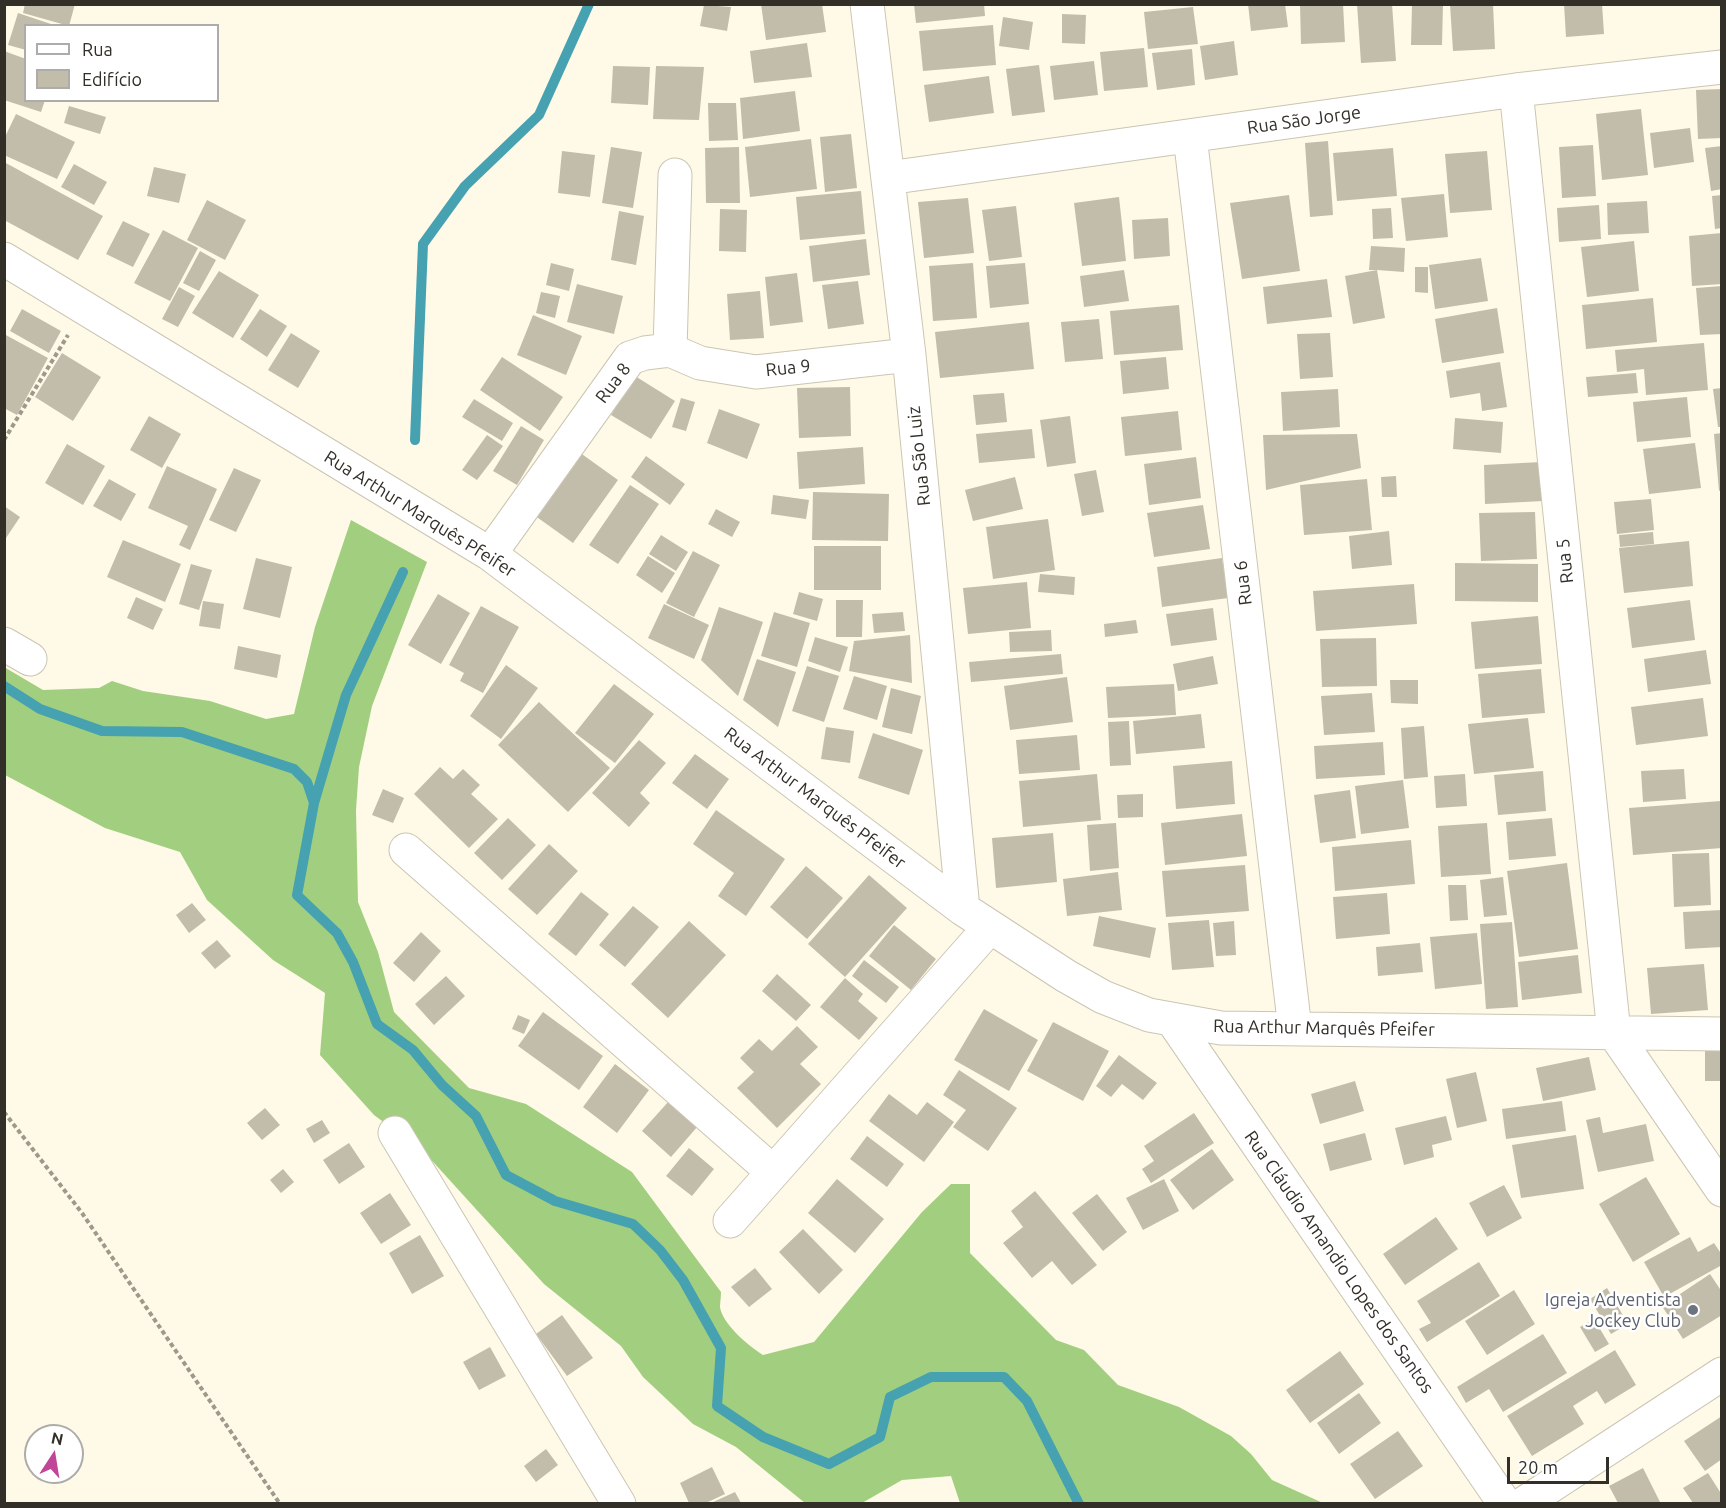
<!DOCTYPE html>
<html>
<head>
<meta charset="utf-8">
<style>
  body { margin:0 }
  #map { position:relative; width:1726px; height:1508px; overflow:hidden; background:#fff9e7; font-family:Ubuntu,sans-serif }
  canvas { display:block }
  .frame { position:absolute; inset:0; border:6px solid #312f28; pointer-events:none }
  .legend { position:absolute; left:24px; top:24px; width:195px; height:78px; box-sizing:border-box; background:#fff; border:2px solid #adaca9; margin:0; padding:8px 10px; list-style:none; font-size:18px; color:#312f28 }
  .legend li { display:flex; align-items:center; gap:12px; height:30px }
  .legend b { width:30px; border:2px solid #adaca9 }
  .north { position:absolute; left:24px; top:1424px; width:60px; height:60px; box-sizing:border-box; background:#fff; border:2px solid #adaca9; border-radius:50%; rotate:12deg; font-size:16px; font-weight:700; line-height:24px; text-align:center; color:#312f28 }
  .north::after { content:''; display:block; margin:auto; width:21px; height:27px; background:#c24697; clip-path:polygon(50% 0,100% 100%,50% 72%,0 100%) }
  .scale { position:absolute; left:1507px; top:1457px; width:102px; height:27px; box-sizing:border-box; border:3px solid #312f28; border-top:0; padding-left:8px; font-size:18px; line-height:21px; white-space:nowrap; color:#312f28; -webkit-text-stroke:4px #fff; paint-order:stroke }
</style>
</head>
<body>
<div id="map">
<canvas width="1726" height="1508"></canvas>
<div class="frame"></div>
<ul class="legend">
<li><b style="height:8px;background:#fff"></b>Rua</li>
<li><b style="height:16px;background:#c2bdab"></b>Edifício</li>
</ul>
<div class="north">N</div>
<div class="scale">20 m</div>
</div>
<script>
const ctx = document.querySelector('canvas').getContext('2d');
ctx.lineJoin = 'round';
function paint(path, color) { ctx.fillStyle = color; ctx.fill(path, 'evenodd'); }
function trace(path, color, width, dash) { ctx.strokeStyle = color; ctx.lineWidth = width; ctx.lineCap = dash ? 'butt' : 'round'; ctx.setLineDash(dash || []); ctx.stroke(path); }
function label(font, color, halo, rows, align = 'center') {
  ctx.font = font + ' Ubuntu,sans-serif'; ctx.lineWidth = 5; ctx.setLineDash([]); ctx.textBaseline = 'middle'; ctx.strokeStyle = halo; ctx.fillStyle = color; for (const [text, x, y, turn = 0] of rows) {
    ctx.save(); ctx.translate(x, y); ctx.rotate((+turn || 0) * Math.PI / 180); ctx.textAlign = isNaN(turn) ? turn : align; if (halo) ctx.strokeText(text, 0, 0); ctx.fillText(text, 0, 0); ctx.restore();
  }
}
const forest = new Path2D(`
  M351,520L427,562L372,706L359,767L356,810L358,902L378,952L394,1012L469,1088L526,1104L632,1172L721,1292C721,1297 720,1303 720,1307C722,1324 750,1347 763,1355L814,1342L922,1212L951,1184H970V1253L1056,1340L1084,1350L1118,1385L1179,1407L1231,1436L1251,1454L1272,1480L1323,1503H960L951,1476L902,1480L862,1503H805L736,1447L693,1424L643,1377L621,1346L544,1284L425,1153L374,1115L320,1055L325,993L273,960L207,900L180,852L105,828L5,775L4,667L43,690L99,688L112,681L143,691L210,701L266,719L294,714L315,627Z`);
const stream = new Path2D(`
  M415,440L423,244L465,186L539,115L589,4
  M4,686L40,709L102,731L182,732L294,769L307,782L314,803L297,895L337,933L353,962L377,1024L413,1050L442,1085L476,1116L506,1175L555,1201L633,1224L660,1250L683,1280L721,1348L717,1406L763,1437L829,1464L880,1437L890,1397L931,1377H1004L1027,1401L1079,1504
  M314,803L346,695L403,572`);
const building = new Path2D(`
  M25,4H75L69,26L23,13Z
  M761,4H822L826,32L766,40Z
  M914,4H984L985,16L916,23Z
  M1248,4H1285L1288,27L1251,31Z
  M1300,4H1343L1345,42L1301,44Z
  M1357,4H1392L1396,61L1361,63Z
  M1412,4H1443L1442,45H1411Z
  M1450,4H1493L1495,49L1453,51Z
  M1564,4H1602L1604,34L1566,37Z
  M704,5L731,7L727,31L700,26Z
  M1193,7L1198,44L1148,49L1144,12Z
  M18,13L54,25L26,26V50L8,45Z
  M1062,14L1086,15L1085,44L1062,43Z
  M1003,17L1033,22L1029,50L999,46Z
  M993,25L996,65L923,71L919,31Z
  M1234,41L1238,75L1205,80L1200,46Z
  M807,43L812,77L754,83L750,51Z
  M1144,48L1148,87L1104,91L1100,52Z
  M1192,49L1195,85L1157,90L1152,53Z
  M4,51L26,59V100H45L41,112L4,100Z
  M1094,61L1098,95L1054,100L1050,66Z
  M1039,65L1045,112L1012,116L1006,69Z
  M613,66L650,67L648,105L611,103Z
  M656,66L704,67L699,120L653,119Z
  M989,76L994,113L929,122L924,85Z
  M1722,89V138L1698,139L1696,90Z
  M795,91L800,131L743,139L740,98Z
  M708,103H736L738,140L709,141Z
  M69,106L106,117L100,134L64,123Z
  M1641,109L1648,175L1602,180L1596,114Z
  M16,114L75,142L57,179L4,155V139Z
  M1690,128L1694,162L1654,168L1650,133Z
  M851,134L857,188L825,192L820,137Z
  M811,139L817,189L750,197L745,147Z
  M1328,141L1333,215L1310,217L1305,143Z
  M1593,145L1596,196L1562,198L1559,147Z
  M1722,146V189L1711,191L1705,148Z
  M611,147L642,152L633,208L602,203Z
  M739,147L740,203H706L705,148Z
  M1393,148L1397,196L1337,201L1333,153Z
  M562,151L595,155L590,197L558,193Z
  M1487,151L1492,210L1450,213L1445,154Z
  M4,162L103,216L78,260L4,220Z
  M74,164L107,182L94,205L61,187Z
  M154,167L186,174L179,203L147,196Z
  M861,191L865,234L800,240L796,197Z
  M1444,194L1448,237L1406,241L1401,198Z
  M1289,195L1300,271L1242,279L1230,203Z
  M1722,195V228L1715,229L1712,196Z
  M1119,197L1126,261L1082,266L1074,203Z
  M968,198L974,253L924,258L918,202Z
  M207,200L246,220L225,260L187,240Z
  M1647,201L1649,233L1608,235L1607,203Z
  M1599,205L1601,239L1559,242L1557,208Z
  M1016,206L1022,257L989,261L982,210Z
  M1391,208L1393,238L1373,239L1372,209Z
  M720,209L747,210L746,252L719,251Z
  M619,211L644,216L636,265L611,260Z
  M1168,218L1170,256L1134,259L1132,220Z
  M123,221L150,234L133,267L106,254Z
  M163,230L198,248L170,301L134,283Z
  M1722,233V284L1692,286L1689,236Z
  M866,239L870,275L813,282L809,246Z
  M1634,241L1639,291L1587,297L1581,247Z
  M1371,246L1405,248L1404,272L1377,270L1385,318L1353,324L1345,276L1377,270H1369Z
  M200,251L216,260L199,291L183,283Z
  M1481,258L1488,301L1435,309L1429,265Z
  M551,263L574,269L569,291L546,285Z
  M973,263L977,318L933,321L929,266Z
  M1025,263L1029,304L990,308L986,266Z
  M1415,267H1428V293L1415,292Z
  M1124,270L1129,301L1084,307L1080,276Z
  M219,271L259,295L233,338L192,313Z
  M797,273L803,322L770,326L765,277Z
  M1327,279L1332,317L1267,324L1263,287Z
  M858,281L864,324L828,329L822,285Z
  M577,284L623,296L614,334L567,322Z
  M1722,286V334L1700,335L1696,288Z
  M179,287L195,296L178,327L162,319Z
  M760,291L764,338L730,340L727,294Z
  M541,292L560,296L555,318L536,313Z
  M1653,298L1657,342L1586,349L1582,305Z
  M1179,305L1183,350L1114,355L1110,311Z
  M1497,308L1504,353L1442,363L1435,319Z
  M22,309L61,331L49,353L10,331Z
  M260,309L287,326L267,357L240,339Z
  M533,315L582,336L566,375L517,355Z
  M1099,319L1103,359L1065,362L1061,322Z
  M1029,322L1034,369L940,378L935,332Z
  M291,333L320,351L298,388L268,370Z
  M1330,333L1333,377L1300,379L1297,334Z
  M4,334L48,358L17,415L4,408Z
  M1704,343L1708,390L1646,395L1644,369L1617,372L1615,350Z
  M62,353L101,377L73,421L35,397Z
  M502,357L563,397L540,431L480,390Z
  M1166,357L1169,389L1123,394L1120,361Z
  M1500,362L1507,407L1482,411L1480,393L1450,398L1446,371Z
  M1636,373L1638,393L1588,397L1586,377Z
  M635,376L675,401L651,439L611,415Z
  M850,387L851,436L799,438L797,388Z
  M1722,388V427H1718L1713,389Z
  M1338,389L1340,427L1283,431L1281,392Z
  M1004,393L1007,422L976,425L973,395Z
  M1687,397L1691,437L1637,442L1633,402Z
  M681,398L695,402L686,431L672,427Z
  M474,399L513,423L502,441L462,417Z
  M719,409L760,424L747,459L707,443Z
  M1178,411L1182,450L1125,456L1121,417Z
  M149,416L181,434L162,468L130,450Z
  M1070,416L1076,463L1047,467L1040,420Z
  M1455,418L1503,422L1501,453L1453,449Z
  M521,426L544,440L517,485L493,471Z
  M1032,429L1035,458L979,463L976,434Z
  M1722,433V490L1719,491L1714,434Z
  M1357,434L1361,468L1266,490L1263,435Z
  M487,435L503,446L477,480L462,470Z
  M1695,443L1701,488L1649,494L1643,449Z
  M67,444L105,466L83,505L45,483Z
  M863,447L865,484L799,489L797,452Z
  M579,452L618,480L573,543L534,515Z
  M646,456L685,484L670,505L631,477Z
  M1196,457L1201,498L1149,505L1144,464Z
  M1541,462L1543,501L1485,504L1484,465Z
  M167,466L217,489L190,550L179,545L188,526L148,508Z
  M234,468L261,480L236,532L209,520Z
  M1096,470L1104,512L1082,516L1074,474Z
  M1396,476L1397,497H1382L1381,477Z
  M1015,477L1023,509L973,521L965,490Z
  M109,479L136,494L121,521L93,506Z
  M1367,479L1372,530L1304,535L1300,485Z
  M630,485L659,504L618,564L589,545Z
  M813,492L889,494L888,541L812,540Z
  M773,495L809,500L806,519L771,514Z
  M1651,499L1654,530L1617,534L1614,502Z
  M1203,505L1210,549L1154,557L1147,513Z
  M4,506L20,517L4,541Z
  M716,509L740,522L732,537L708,524Z
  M1535,512L1537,559L1481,561L1479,513Z
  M1048,519L1055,570L993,579L986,527Z
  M1389,531L1392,565L1352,569L1349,536Z
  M1653,532L1654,544L1620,547L1619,535Z
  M661,535L688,552L676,571L649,554Z
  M123,540L181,564L165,602L107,577Z
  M1689,541L1693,586L1624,593L1619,548Z
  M814,546H881V590H814Z
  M693,551L720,565L694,617L666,603Z
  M648,556L675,573L662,593L636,575Z
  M256,558L292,567L280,618L243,609Z
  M1222,558L1228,598L1162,607L1157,567Z
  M1455,563L1538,564V602L1455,601Z
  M191,564L212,570L199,610L179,604Z
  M1040,574L1075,577L1074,595L1038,592Z
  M1027,582L1031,628L968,634L963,588Z
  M1414,584L1417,624L1316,631L1313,591Z
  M799,592L823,599L817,621L793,614Z
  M438,594L470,613L441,664L408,645Z
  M136,597L163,609L153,630L127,618Z
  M836,600H863L862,637H836Z
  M1690,600L1695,640L1632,648L1627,608Z
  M203,601L224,604L220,629L199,626Z
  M664,604L709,625L694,659L648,638Z
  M481,606L519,627L483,693L460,681L464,673L449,665Z
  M719,607L763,622L738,696L701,660Z
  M1213,608L1217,640L1171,646L1166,614Z
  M774,612L810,623L797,667L761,656Z
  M903,612L905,631L874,633L872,614Z
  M1538,616L1542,664L1475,669L1471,622Z
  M1136,620L1138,633L1105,637L1104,624Z
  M1051,630L1052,651L1010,652L1009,632Z
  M910,635L912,683L849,671L854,641Z
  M815,637L848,647L840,672L808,661Z
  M1376,638L1377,686L1322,687L1320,639Z
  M238,646L281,655L277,678L234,669Z
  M1706,650L1711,684L1648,692L1644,659Z
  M1061,654L1063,674L971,682L969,662Z
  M1213,656L1218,684L1178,691L1173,664Z
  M757,659L796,672L778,727L743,700Z
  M506,665L538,688L501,739L470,716Z
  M807,666L839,676L824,722L792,711Z
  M1541,669L1545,713L1482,718L1478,674Z
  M854,676L887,686L877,720L843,709Z
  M1067,677L1073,722L1010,730L1004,686Z
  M1390,680H1418V704L1391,703Z
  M614,684L654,714L615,763L575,733Z
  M1174,684L1176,715L1108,718L1106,687Z
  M891,688L921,696L912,734L882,727Z
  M1372,693L1375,732L1324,735L1321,696Z
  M1703,698L1708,736L1636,745L1631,707Z
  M539,702L610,768L568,812L498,745Z
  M1201,714L1205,748L1136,754L1133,721Z
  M1528,718L1534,768L1474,774L1468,724Z
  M1129,721L1131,765L1110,766L1108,722Z
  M1424,726L1428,777L1404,779L1401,728Z
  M826,727L854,731L850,763L821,759Z
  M873,733L923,750L909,795L858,778Z
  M1077,735L1080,770L1019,774L1016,740Z
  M639,740L666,763L640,793L650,803L629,827L592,793Z
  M1383,742L1385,775L1316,779L1314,746Z
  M695,754L729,779L707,809L672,783Z
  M1232,761L1235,804L1176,809L1173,766Z
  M440,767L453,779L463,769L480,785L471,794L498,819L469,848L414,794Z
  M1684,769L1686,799L1643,802L1641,771Z
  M1543,771L1546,811L1498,815L1494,775Z
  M1097,774L1101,820L1023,827L1019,781Z
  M1465,774L1467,806L1436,808L1434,776Z
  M1403,780L1409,828L1361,834L1355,786Z
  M383,789L404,798L393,823L372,815Z
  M1350,790L1356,838L1320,843L1314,795Z
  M1143,794V817L1118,818L1117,795Z
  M1721,801L1722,848L1633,855L1629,808Z
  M716,810L785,859L746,916L718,896L734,873L693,844Z
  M1242,814L1247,856L1165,865L1161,823Z
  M508,818L536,845L502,880L474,853Z
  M1552,818L1556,856L1509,860L1506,822Z
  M1116,823L1119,868L1090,871L1087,825Z
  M1487,823L1491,874L1441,877L1438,826Z
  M1053,833L1057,882L996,888L992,838Z
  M1411,840L1415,884L1335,891L1332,847Z
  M549,844L578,871L537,915L508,889Z
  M1709,853L1711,905L1674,907L1672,854Z
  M1567,863L1578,949L1519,957L1507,871Z
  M1245,865L1249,911L1166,917L1162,871Z
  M806,866L843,898L807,939L770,907Z
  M1118,872L1122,910L1067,916L1063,879Z
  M869,875L907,908L845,977L808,944Z
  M1503,877L1507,915L1484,917L1480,880Z
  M1448,885H1466L1468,920L1450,921Z
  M581,892L609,914L576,956L548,934Z
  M1387,893L1390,934L1336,939L1333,897Z
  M192,903L206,920L189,933L176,915Z
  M633,906L659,927L625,967L599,945Z
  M1722,910V947L1685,949L1683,912Z
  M1099,916L1156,928L1150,958L1093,946Z
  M1209,920L1214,967L1172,970L1168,923Z
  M689,921L726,955L668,1018L631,984Z
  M1234,921L1236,955L1216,956L1213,923Z
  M1512,922L1518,1007L1486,1009L1480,924Z
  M894,925L936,959L911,990L869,956Z
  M421,932L441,951L414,982L393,963Z
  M1477,933L1482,984L1435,989L1430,937Z
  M217,940L231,956L215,969L201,953Z
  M1420,943L1423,972L1378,976L1376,947Z
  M1578,955L1582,993L1522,1000L1518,962Z
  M864,960L899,987L886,1003L852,976Z
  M1704,964L1708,1010L1651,1014L1647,968Z
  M777,974L811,1005L796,1021L762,991Z
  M446,976L465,996L434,1025L415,1004Z
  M845,978L863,994L858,1001L878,1018L859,1040L820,1007Z
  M984,1009L1038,1040L1009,1091L954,1060Z
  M543,1012L603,1056L579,1090L518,1046Z
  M518,1015L530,1020L524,1034L512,1029Z
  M1053,1022L1109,1051L1083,1101L1027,1071Z
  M797,1026L818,1047L800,1064L821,1084L777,1128L737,1088L754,1072L740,1058L759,1039L772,1051Z
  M1705,1048H1722V1081H1705Z
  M1119,1055L1157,1083L1143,1100L1122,1084L1111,1097L1096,1086Z
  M1589,1057L1596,1090L1543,1101L1536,1068Z
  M615,1064L649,1090L617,1133L583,1107Z
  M959,1070L1017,1108L988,1151L953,1127L966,1110L943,1095Z
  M1476,1072L1487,1121L1457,1128L1446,1079Z
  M1355,1081L1364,1111L1320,1124L1311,1094Z
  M889,1094L917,1115L927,1102L954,1122L924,1162L869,1121Z
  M669,1101L698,1126L671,1157L642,1131Z
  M1562,1101L1566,1131L1506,1139L1502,1109Z
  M265,1108L280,1125L262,1140L247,1123Z
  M1194,1113L1214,1143L1151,1183L1142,1169L1154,1161L1144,1146Z
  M1446,1116L1452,1140L1432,1145L1434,1157L1404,1165L1395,1128Z
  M1600,1117L1603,1133L1646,1124L1654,1161L1598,1172L1586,1120Z
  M322,1120L330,1133L314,1143L306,1129Z
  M1365,1133L1372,1160L1330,1171L1323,1144Z
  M1576,1135L1584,1189L1521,1198L1512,1145Z
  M867,1136L904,1164L887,1187L850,1159Z
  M349,1143L365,1167L339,1184L323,1160Z
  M689,1148L714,1169L692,1196L666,1176Z
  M1212,1149L1234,1180L1193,1210L1170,1180Z
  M283,1169L294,1182L281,1193L270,1180Z
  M1646,1177L1680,1234L1633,1262L1599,1204Z
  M837,1179L884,1219L855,1253L808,1213Z
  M1164,1179L1179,1211L1143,1230L1126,1198Z
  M1504,1185L1522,1218L1487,1237L1469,1203Z
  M1035,1191L1097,1265L1072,1285L1052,1261L1032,1278L1003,1243L1023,1227L1011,1211Z
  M390,1193L411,1225L381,1244L360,1213Z
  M1097,1194L1127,1232L1103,1251L1072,1213Z
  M1436,1217L1458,1249L1405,1285L1383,1254Z
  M803,1229L843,1270L819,1294L779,1252Z
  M420,1235L444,1276L412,1294L389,1253Z
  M1690,1237L1698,1252L1714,1243L1722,1255V1265L1664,1297L1644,1262Z
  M1479,1262L1500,1296L1427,1342L1419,1329L1431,1323L1417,1301Z
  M755,1268L772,1289L749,1307L731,1287Z
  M1710,1274L1722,1292V1315L1683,1339L1662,1306Z
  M1607,1288L1628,1324L1611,1334L1590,1299Z
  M1514,1290L1535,1324L1487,1355L1465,1321Z
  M562,1315L593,1358L567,1376L536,1334Z
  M1594,1319L1609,1344L1595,1352L1580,1327Z
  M1543,1334L1567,1373L1503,1412L1489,1389L1466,1403L1457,1387Z
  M490,1347L506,1376L479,1390L463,1362Z
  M1615,1350L1636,1385L1605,1404L1597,1391L1573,1406L1584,1424L1532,1456L1507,1416Z
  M1340,1351L1364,1384L1310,1423L1286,1390Z
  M1359,1393L1381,1423L1339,1454L1317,1423Z
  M1722,1416V1459L1705,1471L1684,1441Z
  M1398,1431L1423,1466L1375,1499L1350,1464Z
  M546,1449L558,1465L536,1482L524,1466Z
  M712,1467L725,1494L706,1503H689L680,1483Z
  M1643,1468L1660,1502L1657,1503H1618L1609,1486Z
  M1708,1473L1722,1495V1503H1693L1683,1488Z
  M735,1492L741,1503H711Z`);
const path = new Path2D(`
  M4,440L68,335
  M4,1112L82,1213L280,1504`);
const minor = new Path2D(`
  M867,4L909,355L963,909
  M1516,90L1614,1033
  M1190,136L1295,1029
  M888,178L1516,90L1722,67
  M4,259L490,554L963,909L1066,976L1103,997L1149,1015L1221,1028L1722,1034
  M670,350L700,363L756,372L909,355
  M670,350L675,175
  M490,554L630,358L645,353L670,350
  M4,644L30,659
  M406,850L773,1172
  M1173,1021L1505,1504
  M1614,1033L1722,1190
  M395,1133L619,1504
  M730,1221L990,927
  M1523,1504L1722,1374`);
const markers = [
  [1693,1310,6,"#6b7280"]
];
const streetNames = [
  ["Rua São Jorge",1304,120,-8],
  ["Rua 9",788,368,-6],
  ["Rua 8",613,383,-53],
  ["Rua São Luiz",919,456,-96],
  ["Rua Arthur Marquês Pfeifer",420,514,32],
  ["Rua 5",1565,561,-96],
  ["Rua 6",1243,583,-97],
  ["Rua Arthur Marquês Pfeifer",815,798,37],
  ["Rua Arthur Marquês Pfeifer",1324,1028,1],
  ["Rua Cláudio Amandio Lopes dos Santos",1339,1262,55]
];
const worshipNames = [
  ["Igreja Adventista",1681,1300],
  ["Jockey Club",1681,1321]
];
paint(forest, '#a1cf7f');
trace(stream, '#46a1b0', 10);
paint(building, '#c2bdab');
trace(minor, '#cbc5b3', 35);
trace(path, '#9d998c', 4, [4.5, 3]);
trace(minor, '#fff', 33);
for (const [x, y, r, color] of markers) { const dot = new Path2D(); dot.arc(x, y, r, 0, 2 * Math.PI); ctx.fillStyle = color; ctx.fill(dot); trace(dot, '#fff', 2); }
label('18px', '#312f28', '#fff', streetNames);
label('18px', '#5b616d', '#fff', worshipNames, 'right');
</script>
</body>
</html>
